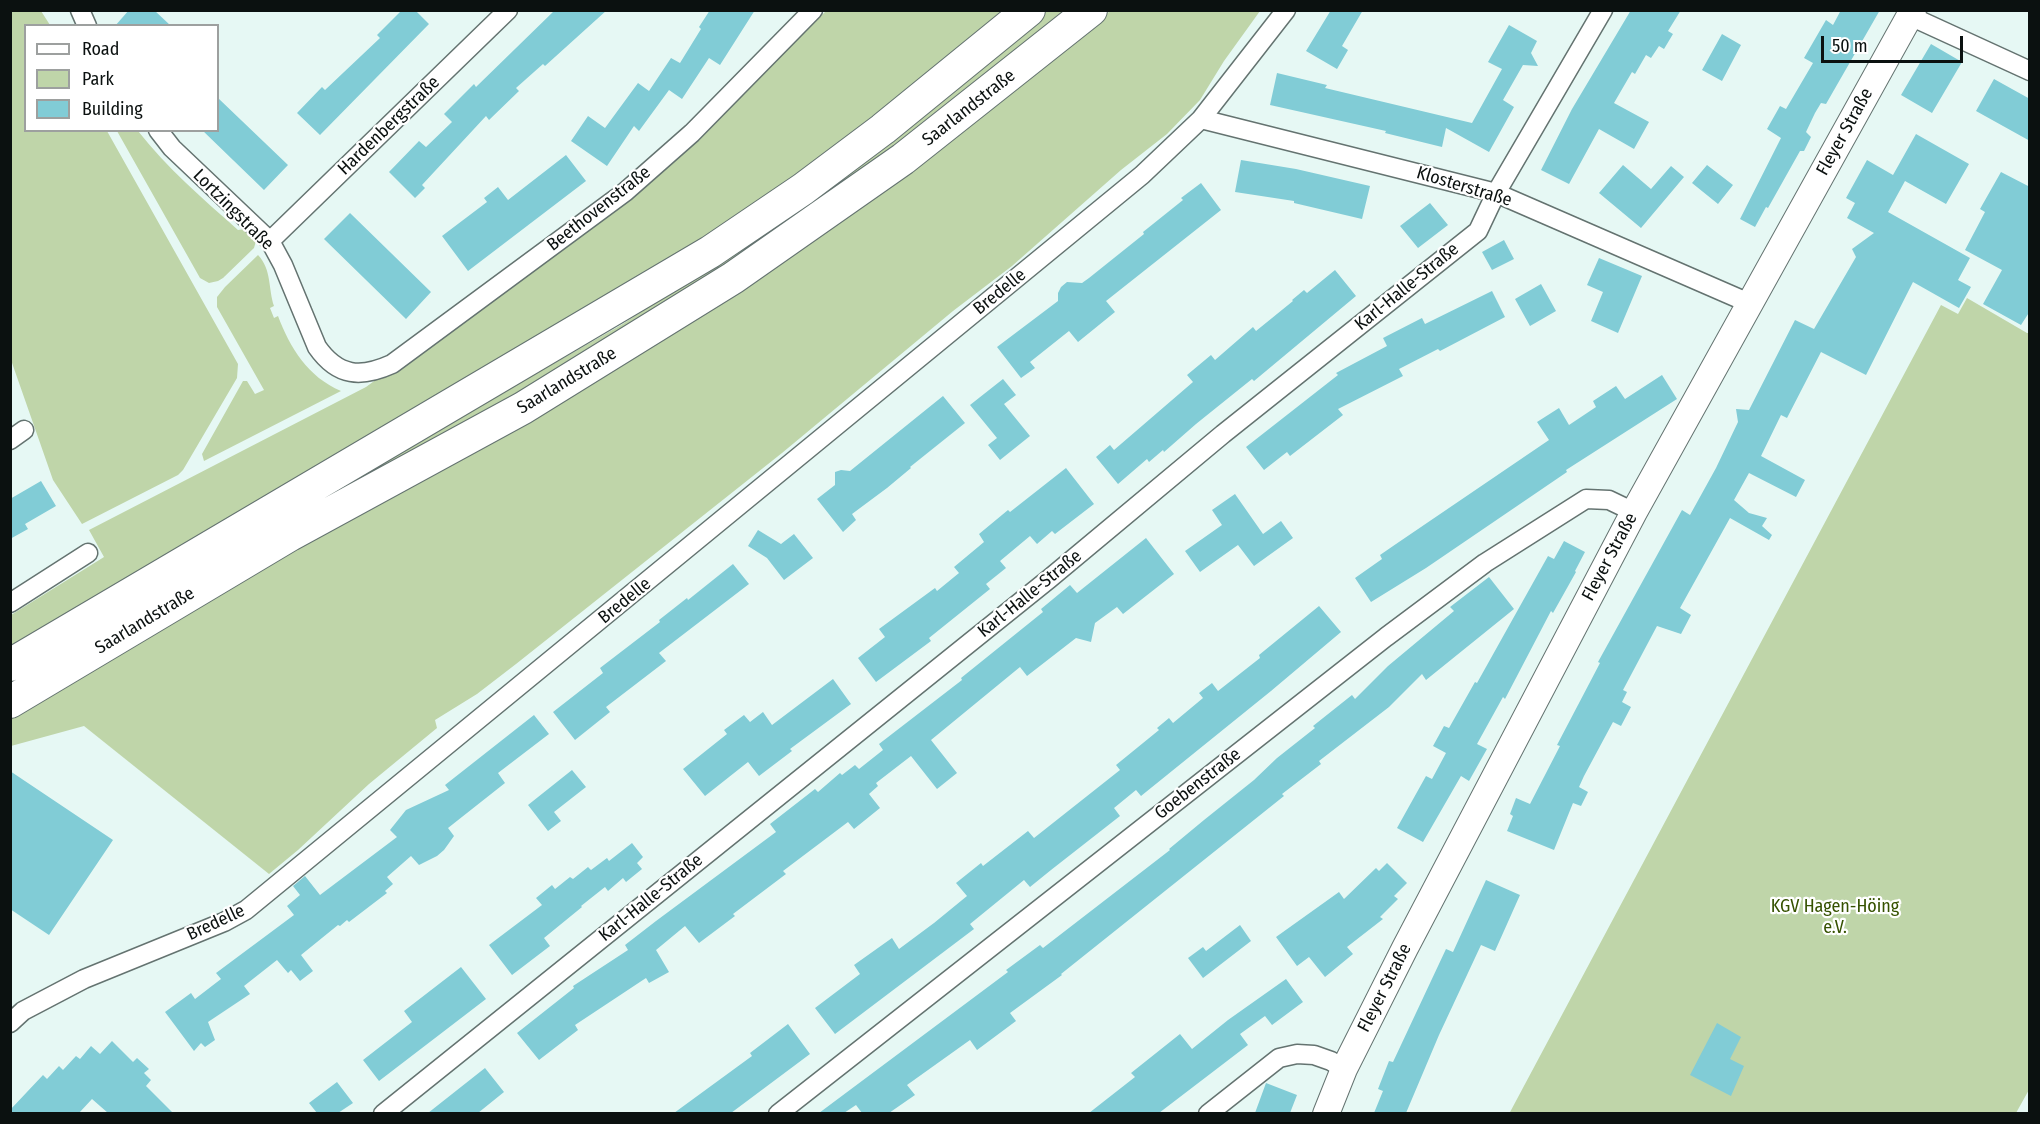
<!DOCTYPE html>
<html>
<head>
<meta charset="utf-8">
<style>
  body { margin:0 }
  #map { position:relative; width:2040px; height:1124px; overflow:hidden; background:#e6f8f4; font-family:"Fira Sans Condensed",sans-serif }
  canvas { display:block }
  .frame { position:absolute; inset:0; border:12px solid #0b1110; pointer-events:none }
  .legend { position:absolute; left:24px; top:24px; width:195px; height:108px; box-sizing:border-box; background:#fff; border:2px solid #9da09f; margin:0; padding:8px 10px; list-style:none; font-size:18px; color:#0b1110 }
  .legend li { display:flex; align-items:center; gap:12px; height:30px }
  .legend b { width:30px; border:2px solid #9da09f }
  .scale { position:absolute; left:1821px; top:36px; width:142px; height:27px; box-sizing:border-box; border:3px solid #0b1110; border-top:0; padding-left:8px; font-size:18px; line-height:21px; white-space:nowrap; color:#0b1110; -webkit-text-stroke:4px #fff; paint-order:stroke }
</style>
</head>
<body>
<div id="map">
<canvas width="2040" height="1124"></canvas>
<div class="frame"></div>
<ul class="legend">
<li><b style="height:8px;background:#fff"></b>Road</li>
<li><b style="height:16px;background:#bfd5a9"></b>Park</li>
<li><b style="height:16px;background:#81ccd6"></b>Building</li>
</ul>
<div class="scale">50 m</div>
</div>
<script>
const ctx = document.querySelector('canvas').getContext('2d');
ctx.lineJoin = 'round';
function paint(path, color) { ctx.fillStyle = color; ctx.fill(path, 'evenodd'); }
function trace(path, color, width, dash) { ctx.strokeStyle = color; ctx.lineWidth = width; ctx.lineCap = dash ? 'butt' : 'round'; ctx.setLineDash(dash || []); ctx.stroke(path); }
function label(font, color, halo, rows, align = 'center') {
  ctx.font = font + ' "Fira Sans Condensed",sans-serif'; ctx.lineWidth = 4.5; ctx.setLineDash([]); ctx.textBaseline = 'middle'; ctx.strokeStyle = halo; ctx.fillStyle = color; for (const [text, x, y, turn = 0] of rows) {
    ctx.save(); ctx.translate(x, y); ctx.rotate((+turn || 0) * Math.PI / 180); ctx.textAlign = isNaN(turn) ? turn : align; if (halo) ctx.strokeText(text, 0, 0); ctx.fillText(text, 0, 0); ctx.restore();
  }
}
const green = new Path2D(`
  M10,11H41L50,25L26,26V130L107,131L238,364L237,378L183,470L178,475L82,524L53,480L11,360Z
  M826,11H1015L705,244L11,647V615L104,557L89,530L366,387L631,194L696,138Z
  M1047,11H1074L967,97L689,294L260,541L331,491L621,325L791,214L951,95Z
  M1110,11H1260L1224,61L1200,100L1167,134L1121,170L1012,266L953,311L782,453L516,664L477,694L435,720L437,728L369,784L298,850L269,874L84,726L11,746V709L928,156L1029,79Z
  M117,131H138C167,168 203,199 238,230L245,229L256,241L254,248L223,278L218,281L209,283L200,278Z
  M258,255C272,270 268,288 274,306L270,308L274,318L278,316C290,348 308,377 341,391L204,461L202,454L243,381H247L255,394L264,390L217,307V297L225,287Z
  M1967,298L2027,333H2029L2030,1088L2016,1113L1509,1114L1941,305L1958,314Z`);
const building = new Path2D(`
  M129,10H154L171,26H115Z
  M402,10H415L429,24L320,135L297,113L322,87L325,90L380,38L377,35Z
  M555,10H607L545,66L543,64L516,88L519,91L489,120L486,116L422,185L425,188L415,198L389,172L419,141L426,147L452,122L444,114L474,84L476,87Z
  M710,10H755L720,65L709,58L682,99L669,90L639,131L634,126L607,166L571,141L588,116L605,128L638,83L649,91L671,58L680,63L701,29L699,27Z
  M1331,10H1363L1342,46L1348,50L1337,69L1306,51Z
  M1631,10H1681L1668,31L1673,34L1664,49L1659,46L1651,58L1646,55L1635,74L1632,72L1614,103L1649,122L1634,149L1599,129L1569,184L1541,170L1572,109Z
  M1841,10H1880L1826,104L1821,103L1815,113L1806,132L1811,137L1804,151H1800L1768,208L1766,207L1755,227L1740,219L1781,138L1767,129L1780,106L1786,109L1813,63L1804,58L1826,20L1833,25Z
  M1509,25L1537,41L1531,53L1538,66L1523,65L1503,100L1514,107L1489,152L1446,128L1442,147L1385,133L1386,131L1270,105L1277,73L1327,85L1325,88L1472,123L1502,69L1488,62Z
  M1722,34L1741,45L1722,81L1702,70Z
  M1931,44L1962,62L1932,113L1901,95Z
  M1994,79L2030,99V141L1976,111Z
  M218,98L288,165L264,190L202,130H218Z
  M1916,134L1969,164L1946,204L1905,181L1888,212L1970,258L1958,280L1971,287L1959,308L1913,282L1866,375L1821,352L1787,418L1781,415L1761,456L1805,480L1796,497L1749,473L1734,500L1749,513L1767,518L1762,526L1772,535L1769,540L1730,518L1680,608L1691,615L1681,634L1657,626L1623,690L1627,692L1622,702L1631,707L1621,726L1613,722L1584,776L1579,787L1588,792L1581,806L1573,803L1554,850L1507,831L1513,816L1510,814L1516,798L1530,804L1560,746L1557,745L1600,663L1598,662L1682,510L1690,515L1716,468L1738,422L1736,409L1749,410L1795,320L1814,329L1856,257L1852,249L1874,233L1847,218L1855,203L1846,198L1867,160L1893,175Z
  M566,155L586,181L468,271L442,236L487,202L484,198L498,187L508,200Z
  M1241,160L1296,169L1370,186L1362,219L1294,203V201L1235,192Z
  M1623,165L1651,189L1671,166L1684,177L1641,228L1599,193Z
  M1707,165L1733,185L1718,204L1692,183Z
  M2001,172L2030,187V311L2021,325L1983,304L2002,270L1965,250L1985,212L1980,209Z
  M1201,183L1221,210L1106,301L1115,312L1078,342L1069,331L1030,362L1035,368L1021,378L997,347L1058,301V293L1061,287L1067,282L1082,283L1089,278L1144,234L1143,232L1183,200L1181,198Z
  M1430,203L1448,225L1418,248L1400,226Z
  M350,213L431,292L406,319L324,239Z
  M1504,240L1514,259L1492,270L1482,252Z
  M1599,258L1642,276L1618,333L1591,321L1603,292L1587,285Z
  M1335,270L1356,296L1254,381L1252,379L1196,424L1164,452L1163,450L1149,462L1147,459L1118,484L1096,457L1110,445L1114,450L1193,382L1187,375L1211,355L1215,360L1253,327L1256,331L1293,301L1292,300L1304,290L1307,293Z
  M1541,284L1556,311L1530,326L1515,299Z
  M1492,291L1505,317L1440,351L1438,349L1399,369L1403,376L1338,409L1343,415L1290,456L1287,452L1264,470L1246,447L1338,375L1336,373L1387,346L1383,338L1422,318L1425,324Z
  M1662,375L1677,399L1566,470L1567,472L1426,568L1371,602L1355,578L1382,559L1380,555L1396,544L1549,440L1537,422L1559,408L1569,425L1596,407L1593,401L1616,386L1625,399Z
  M1003,379L1016,395L1004,404L1030,436L1000,460L988,445L997,438L970,405Z
  M943,396L965,423L910,467L911,468L887,488L852,514L856,520L843,532L817,499L835,485V472L841,470L850,471Z
  M1066,468L1094,504L1055,534L1052,531L1037,544L1030,536L1000,561L1006,568L986,584L990,589L929,638L931,641L876,682L858,658L885,637L879,629L935,588L937,591L959,573L954,567L984,542L979,534L1008,510L1010,512Z
  M41,481L56,506L25,524L28,529L10,539V499Z
  M1235,494L1263,534L1281,521L1293,538L1254,566L1238,545L1200,572L1185,551L1222,525L1212,510Z
  M758,530L781,544L794,534L813,558L784,580L767,558L748,546Z
  M1146,538L1174,574L1123,614L1117,607L1095,623L1091,642L1076,638L1027,676L1020,667L931,740L957,773L937,789L911,756L876,783L878,786L869,794L880,808L854,829L848,822L783,871L786,874L733,914L735,916L699,943L685,926L656,950L669,972L649,983L646,978L575,1025L578,1030L539,1060L517,1033L574,988L573,986L628,950L625,945L656,921L776,832L770,824L815,789L818,792L840,773L842,775L855,765L859,769L883,750L879,744L962,680L961,678L1043,612L1041,609L1070,585L1077,593Z
  M1564,541L1585,552L1575,571L1576,572L1553,613L1551,611L1505,699L1503,697L1477,744L1487,749L1469,781L1461,776L1423,842L1397,828L1426,776L1432,779L1446,753L1433,746L1444,726L1449,728L1475,682L1477,683L1548,556L1554,559Z
  M733,564L749,584L659,653L666,661L606,707L610,712L575,740L553,712L603,673L600,668L660,622L659,620L687,598L688,600Z
  M1489,577L1514,609L1426,680L1422,674L1389,707L1319,761L1321,764L1282,794L1284,796L1061,974L1062,975L1010,1013L1016,1021L977,1050L970,1040L907,1085L915,1095L889,1113H862L856,1105L844,1113H819L1008,972L1006,970L1040,945L1043,948L1170,850L1169,849L1204,820L1254,780L1277,758L1315,728L1313,726L1352,695L1355,699L1388,666L1454,611L1450,607Z
  M1319,606L1341,632L1271,691L1141,796L1136,790L1114,808L1120,816L1051,870L1030,887L1024,880L970,924L974,929L835,1034L815,1008L860,974L854,965L892,938L899,949L934,923L967,896L956,883L981,863L983,866L1028,831L1034,838L1120,770L1116,765L1159,730L1157,728L1169,718L1173,723L1203,698L1199,693L1212,683L1218,691L1260,658L1259,655Z
  M833,679L851,704L790,749L792,751L759,776L748,762L705,796L683,769L727,734L724,730L744,715L750,722L763,712L772,725Z
  M534,715L549,734L498,773L505,783L448,828L454,836L444,850L437,856L419,865L411,856L387,877L393,884L385,891L387,893L349,922L347,920L340,926L338,925L301,955L313,971L300,981L291,970L288,973L277,960L244,986L250,994L208,1022L215,1040L205,1047L201,1043L194,1051L165,1012L191,993L195,999L221,979L216,973L294,915L287,906L300,895L293,886L305,876L320,895L397,837L390,830L406,810L449,790L445,785Z
  M572,770L586,787L554,812L561,821L548,831L528,805Z
  M10,771L113,840L49,935L10,909Z
  M632,843L643,857L637,863L642,869L626,882L623,878L608,891L605,887L581,906L582,907L544,938L550,946L512,975L489,945L542,905L536,898L552,885L555,889L570,877L573,879L588,867L591,870L607,858L609,861Z
  M1387,863L1407,883L1394,896L1398,899L1380,917L1383,919L1347,947L1353,954L1325,977L1309,957L1297,966L1276,937L1339,892L1344,899L1376,868L1379,871Z
  M1486,880L1520,895L1495,951L1481,945L1439,1035L1406,1113H1374L1383,1091L1378,1089L1389,1061L1393,1062L1446,949L1453,952Z
  M1240,925L1251,941L1203,978L1188,958L1203,947L1206,951Z
  M461,967L486,999L379,1081L363,1060L412,1022L404,1011Z
  M1286,979L1303,1002L1272,1025L1265,1016L1240,1034L1248,1045L1159,1113H1089L1135,1077L1131,1073L1180,1034L1192,1049L1228,1020Z
  M1717,1023L1741,1037L1730,1059L1744,1066L1731,1096L1690,1075Z
  M788,1024L810,1054L731,1113H674L752,1056L750,1053Z
  M112,1041L133,1062L137,1058L149,1069L144,1073L151,1080L146,1086L173,1113H108L92,1099L79,1113H10V1110L43,1075L47,1079L59,1066L63,1070L76,1056L80,1059L91,1046L100,1054Z
  M485,1068L504,1092L478,1113H428Z
  M337,1082L353,1103L338,1113H317L309,1103Z
  M1266,1083L1297,1095L1290,1113H1255Z`);
const street = new Path2D(`
  M80,10L87,26
  M1910,16L2030,71
  M1201,119L1496,193L1749,303
  M158,130L172,148L270,241L283,265L317,347C338,377 361,378 392,364L625,192L692,133L813,10
  M270,241L508,10
  M10,440L24,430
  M10,603L88,553
  M10,1023L23,1011L84,979L224,922L246,910L1142,175L1201,119L1286,10
  M383,1114L1049,579L1223,434L1478,231L1496,193L1603,10
  M778,1114L1386,637L1485,563L1586,499L1609,500L1634,512
  M1208,1114L1279,1058L1297,1054L1314,1055L1331,1061L1344,1069`);
const secondary = new Path2D(`
  M1326,1114L1344,1069L1405,948L1634,512L1913,10`);
const highway = new Path2D(`
  M10,665L710,252L803,189L883,129L1029,10
  M10,702L290,535L523,408L733,278L903,159L1091,10`);
const streetNames = [
  ["Saarlandstraße",969,108,-38],
  ["Hardenbergstraße",389,126,-44],
  ["Fleyer Straße",1845,132,-61],
  ["Klosterstraße",1464,187,17],
  ["Beethovenstraße",599,209,-38],
  ["Lortzingstraße",233,210,45],
  ["Karl-Halle-Straße",1407,287,-39],
  ["Bredelle",1000,292,-39],
  ["Saarlandstraße",567,381,-31],
  ["Fleyer Straße",1610,557,-62],
  ["Karl-Halle-Straße",1030,594,-39],
  ["Bredelle",625,601,-39],
  ["Saarlandstraße",145,621,-31],
  ["Goebenstraße",1198,784,-38],
  ["Karl-Halle-Straße",651,898,-39],
  ["Bredelle",216,923,-25],
  ["Fleyer Straße",1385,988,-63]
];
const parkNames = [
  ["KGV Hagen-Höing",1835,907],
  ["e.V.",1835,928]
];
paint(green, '#bfd5a9');
paint(building, '#81ccd6');
trace(street, '#647370', 21);
trace(secondary, '#647370', 28);
trace(highway, '#647370', 34);
trace(street, '#fff', 18);
trace(secondary, '#fff', 26);
trace(highway, '#fff', 32);
label('18px', '#0b1110', '#fff', streetNames);
label('18px', '#365201', '#fff', parkNames);
</script>
</body>
</html>
